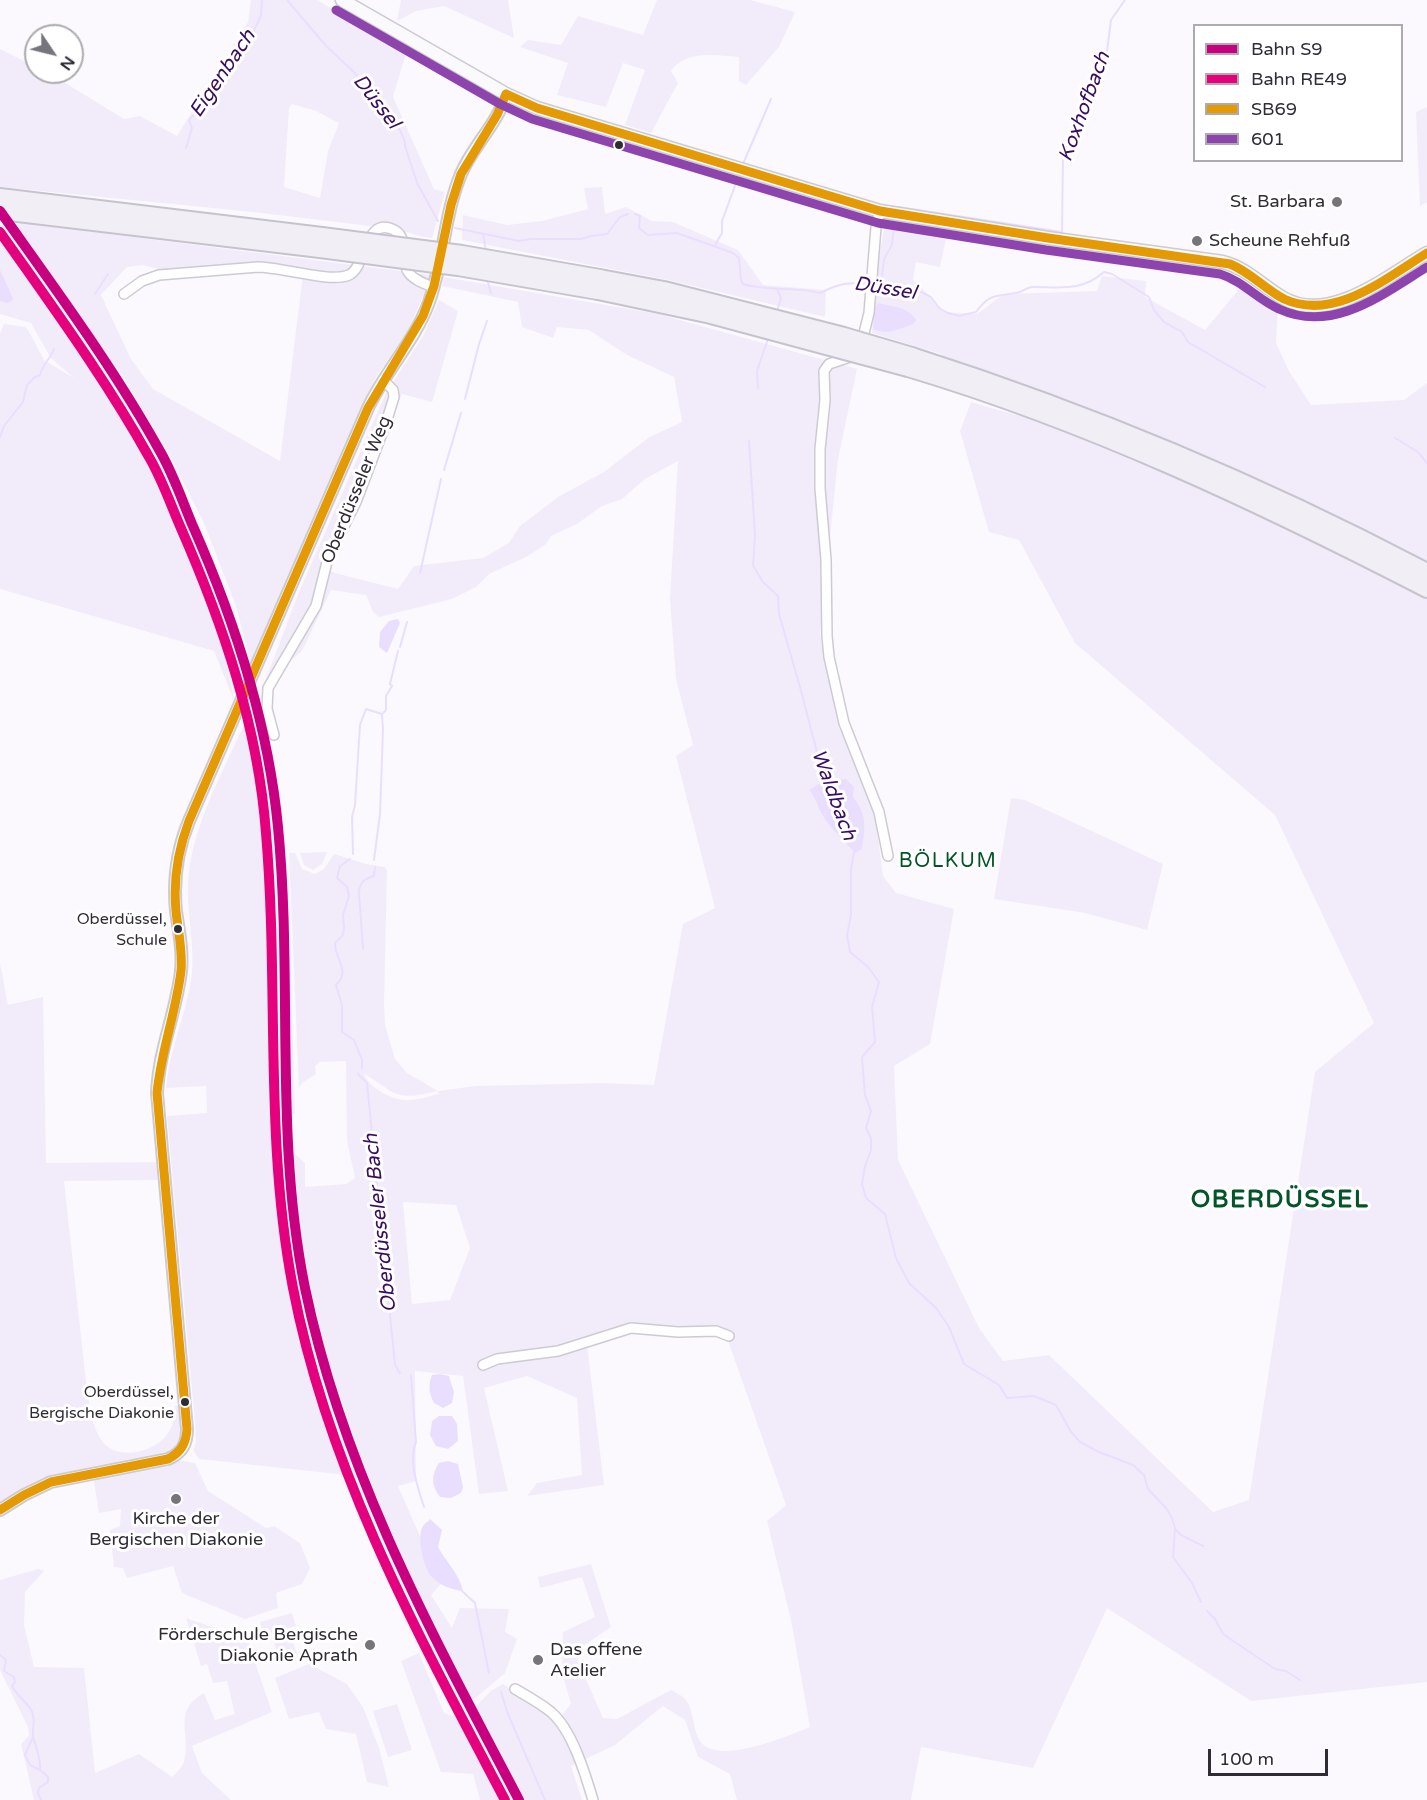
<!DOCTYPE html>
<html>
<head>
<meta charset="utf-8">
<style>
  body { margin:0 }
  #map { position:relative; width:1427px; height:1800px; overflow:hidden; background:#fbf9fd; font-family:"Varela Round",sans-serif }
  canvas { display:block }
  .legend { position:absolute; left:1193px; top:24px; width:210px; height:138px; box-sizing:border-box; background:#fff; border:2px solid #acabaf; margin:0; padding:8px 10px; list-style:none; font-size:18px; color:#302c36 }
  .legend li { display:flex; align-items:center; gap:12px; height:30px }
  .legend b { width:30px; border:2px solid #acabaf }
  .north { position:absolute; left:24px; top:24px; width:60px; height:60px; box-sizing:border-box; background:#fff; border:2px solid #acabaf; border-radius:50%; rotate:125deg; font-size:16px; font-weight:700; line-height:24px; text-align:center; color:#302c36 }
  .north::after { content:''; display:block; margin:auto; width:21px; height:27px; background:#77747c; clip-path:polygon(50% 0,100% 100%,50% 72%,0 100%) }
  .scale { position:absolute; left:1208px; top:1749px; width:120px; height:27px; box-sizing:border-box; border:3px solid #302c36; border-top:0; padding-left:8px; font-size:18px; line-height:21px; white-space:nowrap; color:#302c36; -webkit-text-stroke:4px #fff; paint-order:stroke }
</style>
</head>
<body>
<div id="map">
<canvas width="1427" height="1800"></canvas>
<ul class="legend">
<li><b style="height:8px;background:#c7007f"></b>Bahn S9</li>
<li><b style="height:8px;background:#e5007d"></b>Bahn RE49</li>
<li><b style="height:8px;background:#e39a05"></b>SB69</li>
<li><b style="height:8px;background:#8e44ad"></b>601</li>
</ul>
<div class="north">N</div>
<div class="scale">100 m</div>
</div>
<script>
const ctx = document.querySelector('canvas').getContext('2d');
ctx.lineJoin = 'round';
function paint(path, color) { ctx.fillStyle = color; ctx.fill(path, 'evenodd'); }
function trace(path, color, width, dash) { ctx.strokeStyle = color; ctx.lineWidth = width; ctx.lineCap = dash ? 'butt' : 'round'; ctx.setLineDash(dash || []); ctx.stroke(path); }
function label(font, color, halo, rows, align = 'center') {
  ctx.font = font + ' "Varela Round",sans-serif'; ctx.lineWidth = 6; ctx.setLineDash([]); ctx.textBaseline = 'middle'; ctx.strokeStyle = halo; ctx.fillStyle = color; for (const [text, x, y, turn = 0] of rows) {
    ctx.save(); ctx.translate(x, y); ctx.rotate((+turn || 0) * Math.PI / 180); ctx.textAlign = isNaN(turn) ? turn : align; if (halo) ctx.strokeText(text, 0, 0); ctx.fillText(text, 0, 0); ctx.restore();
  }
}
const green = new Path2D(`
  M251,0H317L406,53L393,97L434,189L445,192L432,238C425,237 418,236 412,234C392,227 394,217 370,226L253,212L0,187V49L36,67V72L49,73L124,119L140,116L177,136L248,22ZM292,104L316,111L339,123L328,151L320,198L284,187L289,108Z
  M401,0H508L514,38L444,6L416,11L397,21Z
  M657,0H750L795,12L779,47L746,85L739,81V57C717,55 685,50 671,71L678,83L651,133L625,125L645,70L623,63L606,107L557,95L568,63L520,47L528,40L561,45L578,16L643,35Z
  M1427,107V202L1420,206L1416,112Z
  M602,187L605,214L626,207L652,221L673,222L738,250L763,285L826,290L825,317L668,280L462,240L463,215L507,225L542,221L588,209L584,188Z
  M886,218L948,229L940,267L916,262L913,279L945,312L977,314L1004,294L1097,291L1102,276L1146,281L1145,297L1205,330L1240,288L1278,308L1276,343L1289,371L1311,405L1404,400L1427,383V564L1154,436L1075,404L944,357L941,354L872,333L875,279Z
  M15,222L432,275L408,331L376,377L361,408L251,665L236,606L204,523L170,456L121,373L63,295ZM142,265L167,271L311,272L330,276L303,274L280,461L153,389L131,359L101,295L127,267Z
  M0,231L109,388L154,466L216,612L235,703L214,651L0,589V334L4,324L25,327L28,330L44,360L74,378L51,358L31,323L0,314Z
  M444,277L658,314L857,369L838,459L820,634L839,728L861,775L870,777L883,876L896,893L954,909L930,1044L894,1066L898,1160L979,1328L1003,1361L1049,1355L1213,1512L1249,1500L1315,1072L1374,1023L1275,815L1075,643L1019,540L989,532L960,431L971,402C1004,412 1039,420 1071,432C1194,478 1311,538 1427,597V1682L1251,1701L1107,1608L1033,1768L921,1747L911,1800H737L730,1774L698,1757L685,1720L663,1706L615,1745L571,1766L582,1800H523L475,1707L492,1690L503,1684L556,1722L571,1704L562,1673L563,1632L595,1617L582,1577L540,1588L538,1577L591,1564L611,1627L574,1652L603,1718L617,1719L671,1690C675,1692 683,1696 686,1700C693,1708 693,1729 699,1739C713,1768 788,1736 810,1727L791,1620L767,1521L786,1505L726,1335L638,1330L587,1345L604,1485L527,1496L537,1483L582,1475L577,1398L527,1376L484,1388L508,1491L479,1494L463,1376L415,1371L416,1481L398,1486L441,1584L431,1595L452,1628L460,1608L509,1609L505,1632L517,1639L505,1673L472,1701L412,1583L364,1465L323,1349L300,1233L294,1153L305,1163V1187L346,1184L355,1178L347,1141L346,1061L320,1062L315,1066L316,1074L302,1083L299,1088L289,853H295L302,869L315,874L324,869L334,854L366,864L385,867L387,870L384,1003L385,1025L395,1059L407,1073L438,1091L476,1086L604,1083L654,1085L683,924L715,908L676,756L693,745L676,679L670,599L678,461L645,479L622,499L602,506L577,524L551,536L546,544L526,557L489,574L476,587L452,599L379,617L373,612L366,595L331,590L302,651L264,684L299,592L386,393L423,336L439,300L458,311L432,402L402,394L320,568L339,574L398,589L414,566L483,558L509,543L520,526L558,497L604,472L648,438L682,422L674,377L627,355L589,330L557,327L553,338L522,327L518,302L442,286ZM364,1074C372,1078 381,1085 389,1090C404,1100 421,1095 437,1091L439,1094C429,1096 419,1100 409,1100C394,1101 370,1089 364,1074ZM403,1202L456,1205L470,1248L450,1300L412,1304Z
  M247,719L259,764L272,904L268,990L281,1226L296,1315L346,1475L199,1459L193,1450L196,1443L195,1422L167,1116L207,1113L206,1086L166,1088C169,1051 185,1017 191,981C196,949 187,918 188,885C190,829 224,769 247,719Z
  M1011,798L1025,800L1163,864L1147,930L1085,913L994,899Z
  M327,852L322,864L313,870L304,865L300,853Z
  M290,940L295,1114H290Z
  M0,963L8,1005L43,997L46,1163L159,1162L161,1180L64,1181L87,1391C90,1408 92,1427 102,1441C117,1462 156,1452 168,1433C174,1425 174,1416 175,1406L179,1405V1409H181L182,1440L172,1453L60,1475L0,1506Z
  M178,1460L195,1463L208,1491L266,1528L274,1526L300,1543L310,1568L302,1584L276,1593L278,1608L245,1619L182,1593L173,1566L127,1578L123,1568L114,1567L110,1530L120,1526L121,1509L99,1513L94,1482L95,1477L135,1469L146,1470L169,1466Z
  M38,1569L44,1571L25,1592L24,1625L34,1667L84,1668L95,1773L139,1754L172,1777C176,1773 182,1767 184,1762C192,1733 171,1712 204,1693L215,1720L235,1714L227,1681L213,1683L207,1664L201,1666L186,1618L235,1635L248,1642L272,1712L192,1746L202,1773L231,1800H34L21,1744L29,1736L28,1727L0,1670V1580Z
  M292,1613L296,1626L264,1635L260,1622Z
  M289,1630L297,1654L279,1659L272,1636Z
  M419,1653L444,1713L463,1719L505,1800H480L473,1774L441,1772L401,1661Z
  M309,1664L347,1684L363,1707L379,1748L389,1787L367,1782L356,1734L326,1729L319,1712L289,1719L275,1678Z
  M397,1704L412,1750L388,1757L373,1711Z`);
const water = new Path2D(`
  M0,270L13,298L12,301L7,303L0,301Z
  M878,303C893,307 907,306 916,320L913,324C899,329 888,336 873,329L875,308Z
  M398,619L400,623L387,653L379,647L380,632L389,621Z
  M846,779L854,787L853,797C868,816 865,827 862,849L855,853C845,841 831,830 823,816C817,807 816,797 809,790L824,781Z
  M440,1374L449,1376L454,1392L452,1403L443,1408L434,1403C429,1394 428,1385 432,1375Z
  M439,1416H452L457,1424L458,1441L448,1449L436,1446L430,1435L432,1421Z
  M448,1461L458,1464L463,1487L461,1493L451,1498L440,1497C431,1486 431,1474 439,1463Z
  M430,1519L442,1530L438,1547C446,1562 460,1575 463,1591C452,1590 439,1585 432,1577C424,1570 416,1535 423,1526C425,1523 428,1522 430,1519Z`);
const stream = new Path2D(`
  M287,0L327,47L354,72L384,118L400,130L405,142V146L417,183L438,221
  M186,148L192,128L189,120L204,105L207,97L222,81L226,70L250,38L261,16L262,0
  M743,164L771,99
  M898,207L1062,232L1063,157L1106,59L1111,20L1125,0
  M635,214L640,216L639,228L648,235L677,233L733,253L739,258L741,280L743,284C769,292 795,286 820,293C840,283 848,282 870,284
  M455,228L519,241L531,239H581L591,236L607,234L620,217L628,214
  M483,234L486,252
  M715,245L722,233V221L736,183
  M487,279L491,293
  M875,284L890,286L906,292H921L931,297L939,308L948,313L959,316L976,312C990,293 995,297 1016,293C1022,292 1027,287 1033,287C1061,287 1081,292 1104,272L1112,274L1149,297L1154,310L1164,322L1182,332L1188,342L1265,387
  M881,285L884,259L892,245L894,227
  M777,289L781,298L777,311
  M95,294L108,274
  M758,388L757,371L769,336
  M465,399L479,344L487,321
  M0,437L4,426L23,402L27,385L35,377L40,375C43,364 50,359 54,349
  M1395,438L1418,452L1427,463
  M749,441L755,535L753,565L762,581L778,596L779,614L800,687L825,783
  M444,470L461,413
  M420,573L441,479
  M400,647L407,622
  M382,714L386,710V696L392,686L390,684L398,651
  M854,852L851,870V915L847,935L850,952L868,967L879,982L872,1007L875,1042L862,1057L865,1095L871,1111L866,1128L871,1138V1150L865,1166L862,1184L866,1198L885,1214L896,1258L909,1283L936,1308L949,1327L964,1364L999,1385L1007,1398L1034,1396L1056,1405L1071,1432L1080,1442L1099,1452L1133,1465L1144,1475L1148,1489L1166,1508L1172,1518L1175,1528L1173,1557L1192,1583L1201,1602
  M353,854L352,817L355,805L360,725L366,709L382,714
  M350,859L340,866L337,878L347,887L349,896L343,915L344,927L343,935L335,943C335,961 351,970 336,985L342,1005V1032L354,1040L362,1060V1068
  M374,860L380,814L383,729L382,715
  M363,949L359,892C360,882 364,879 374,876L375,867
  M358,1074L367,1083L395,1365L400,1373
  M411,1375L416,1442C408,1461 418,1488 424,1507
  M1175,1529L1181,1535L1203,1546
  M462,1591L475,1603L489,1673
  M1207,1611L1215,1619L1223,1634L1275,1669L1286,1671L1300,1680
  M0,1655L6,1660L4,1671L14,1677L15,1682L12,1686C17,1697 29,1703 32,1712C36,1721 32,1728 33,1736C36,1748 41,1757 40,1770L48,1777V1782L39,1788L38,1793L41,1800
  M501,1692L508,1714L545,1800
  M33,1737L25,1755L30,1765L40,1770`);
const minor = new Path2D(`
  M880,211L876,227L869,313L863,337L859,348L850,357L829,364L824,371L825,400L820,449V488L826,560L827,636L829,657L844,723L879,812L888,856
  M124,294L142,281L159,275L258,267C281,267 330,283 349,275C367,267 364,213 396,231C407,238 403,259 407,270C411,279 425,284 433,287
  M274,735L267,709L268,688L316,606L328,558L356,502L386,423L394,397L393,390L383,380
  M483,1365L497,1359L558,1351L631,1328L678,1332L716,1331L729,1336
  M515,1689C527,1696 540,1703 551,1712C572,1730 585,1773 593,1800`);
const tertiary = new Path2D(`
  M0,1510L24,1495L51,1482L168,1459C182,1453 187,1444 187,1429L157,1093C159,1049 176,1013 181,971C183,951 179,932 176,911C173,880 177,850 189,821L368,408C385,371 415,341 429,302C444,260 444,215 461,174C473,145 498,124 506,94`);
const secondary = new Path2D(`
  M342,0L506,94L537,108L880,211L1048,238L1223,262C1247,268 1262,286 1283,298C1330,325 1387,276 1427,253`);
const motorway = new Path2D(`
  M0,197L322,236
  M0,211L320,249
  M600,278L664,290L715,303
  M598,291L711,315
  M912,356C1090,413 1262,485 1427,572
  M908,368C1089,422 1260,503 1427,589`);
const motorwayBridge = new Path2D(`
  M322,236L462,254L600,278
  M320,249L458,267L598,291
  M715,303L844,336L912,356
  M711,315L908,368`);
const bus1 = new Path2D(`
  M506,94L537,108L880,211L1048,238L1230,264C1250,272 1265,289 1284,299C1335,322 1386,278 1427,253
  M0,1510L24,1495L51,1482L168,1459C181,1452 186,1444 187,1429L157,1093C161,1051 176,1012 181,971C183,951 178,931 176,911C173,880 178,850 189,821L368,408L423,316L434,286L451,205L461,174L497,115L506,94`);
const bus2 = new Path2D(`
  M336,10L500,104L532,119L878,223L1046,250L1220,274C1243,281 1258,300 1279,309C1333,334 1383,294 1427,267`);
const rail1 = new Path2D(`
  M0,211C56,290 114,368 161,453C174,476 182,500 192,524C235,621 268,722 278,827C293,981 274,1136 305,1288C343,1472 433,1636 519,1800`);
const rail2 = new Path2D(`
  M0,232C52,306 105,378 149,457C162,479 170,503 180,526C223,624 258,726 266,833C279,985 264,1138 293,1288C328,1471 419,1637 505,1800`);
const markers = [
  [619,145,5,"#302c36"],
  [1337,202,6,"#77747c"],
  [1197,241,6,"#77747c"],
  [178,929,5,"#302c36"],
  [185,1402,5,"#302c36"],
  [176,1499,6,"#77747c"],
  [370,1645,6,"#77747c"],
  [538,1660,6,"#77747c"]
];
const busNames = [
  ["Oberdüssel,",167,920],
  ["Schule",167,941],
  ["Oberdüssel,",174,1393],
  ["Bergische Diakonie",174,1414]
];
const poiNames = [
  ["St. Barbara",1325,202],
  ["Scheune Rehfuß",1209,241,"left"],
  ["Kirche der",176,1519,"center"],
  ["Bergischen Diakonie",176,1540,"center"],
  ["Förderschule Bergische",358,1635],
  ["Diakonie Aprath",358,1656],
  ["Das offene",550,1650,"left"],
  ["Atelier",550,1671,"left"]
];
const streetNames = [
  ["Oberdüsseler Weg",357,490,-68]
];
const waterNames = [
  ["Eigenbach",223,74,-56],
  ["Düssel",376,102,52],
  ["Koxhofbach",1085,107,-70],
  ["Düssel",885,289,9],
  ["Waldbach",833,795,70],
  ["Oberdüsseler Bach",381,1223,-96]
];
const neighbourhoodNames = [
  ["BÖLKUM",948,862]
];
const districtNames = [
  ["OBERDÜSSEL",1280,1201]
];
paint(green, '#f2ecfa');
paint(water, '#eadefe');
trace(stream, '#eadefe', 2);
trace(minor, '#cdcbd2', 12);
trace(tertiary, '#cdcbd2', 14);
trace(secondary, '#cdcbd2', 15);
trace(motorway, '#c7c3ce', 20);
trace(minor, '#fefeff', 9);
trace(tertiary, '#fefeff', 10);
trace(secondary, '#faf9fc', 12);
trace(motorway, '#f1eef6', 16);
trace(motorwayBridge, '#c7c3ce', 20, []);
trace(motorwayBridge, '#f1eef6', 16);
trace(bus1, '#e39a05', 9);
trace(bus2, '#8e44ad', 9);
trace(rail1, '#c7007f', 10);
trace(rail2, '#e5007d', 10);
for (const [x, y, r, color] of markers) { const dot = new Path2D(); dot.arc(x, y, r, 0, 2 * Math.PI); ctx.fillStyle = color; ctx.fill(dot); trace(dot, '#fff', 2); }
label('16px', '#302c36', '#fff', busNames, 'right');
label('18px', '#302c36', '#fff', poiNames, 'right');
label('18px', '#302c36', '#fff', streetNames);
label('italic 20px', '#390c60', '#fff', waterNames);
ctx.letterSpacing = '1.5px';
label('20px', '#045429', '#fff', neighbourhoodNames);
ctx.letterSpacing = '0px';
ctx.letterSpacing = '1.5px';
label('bold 24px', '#045429', '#fff', districtNames);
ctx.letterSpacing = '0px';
</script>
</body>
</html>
